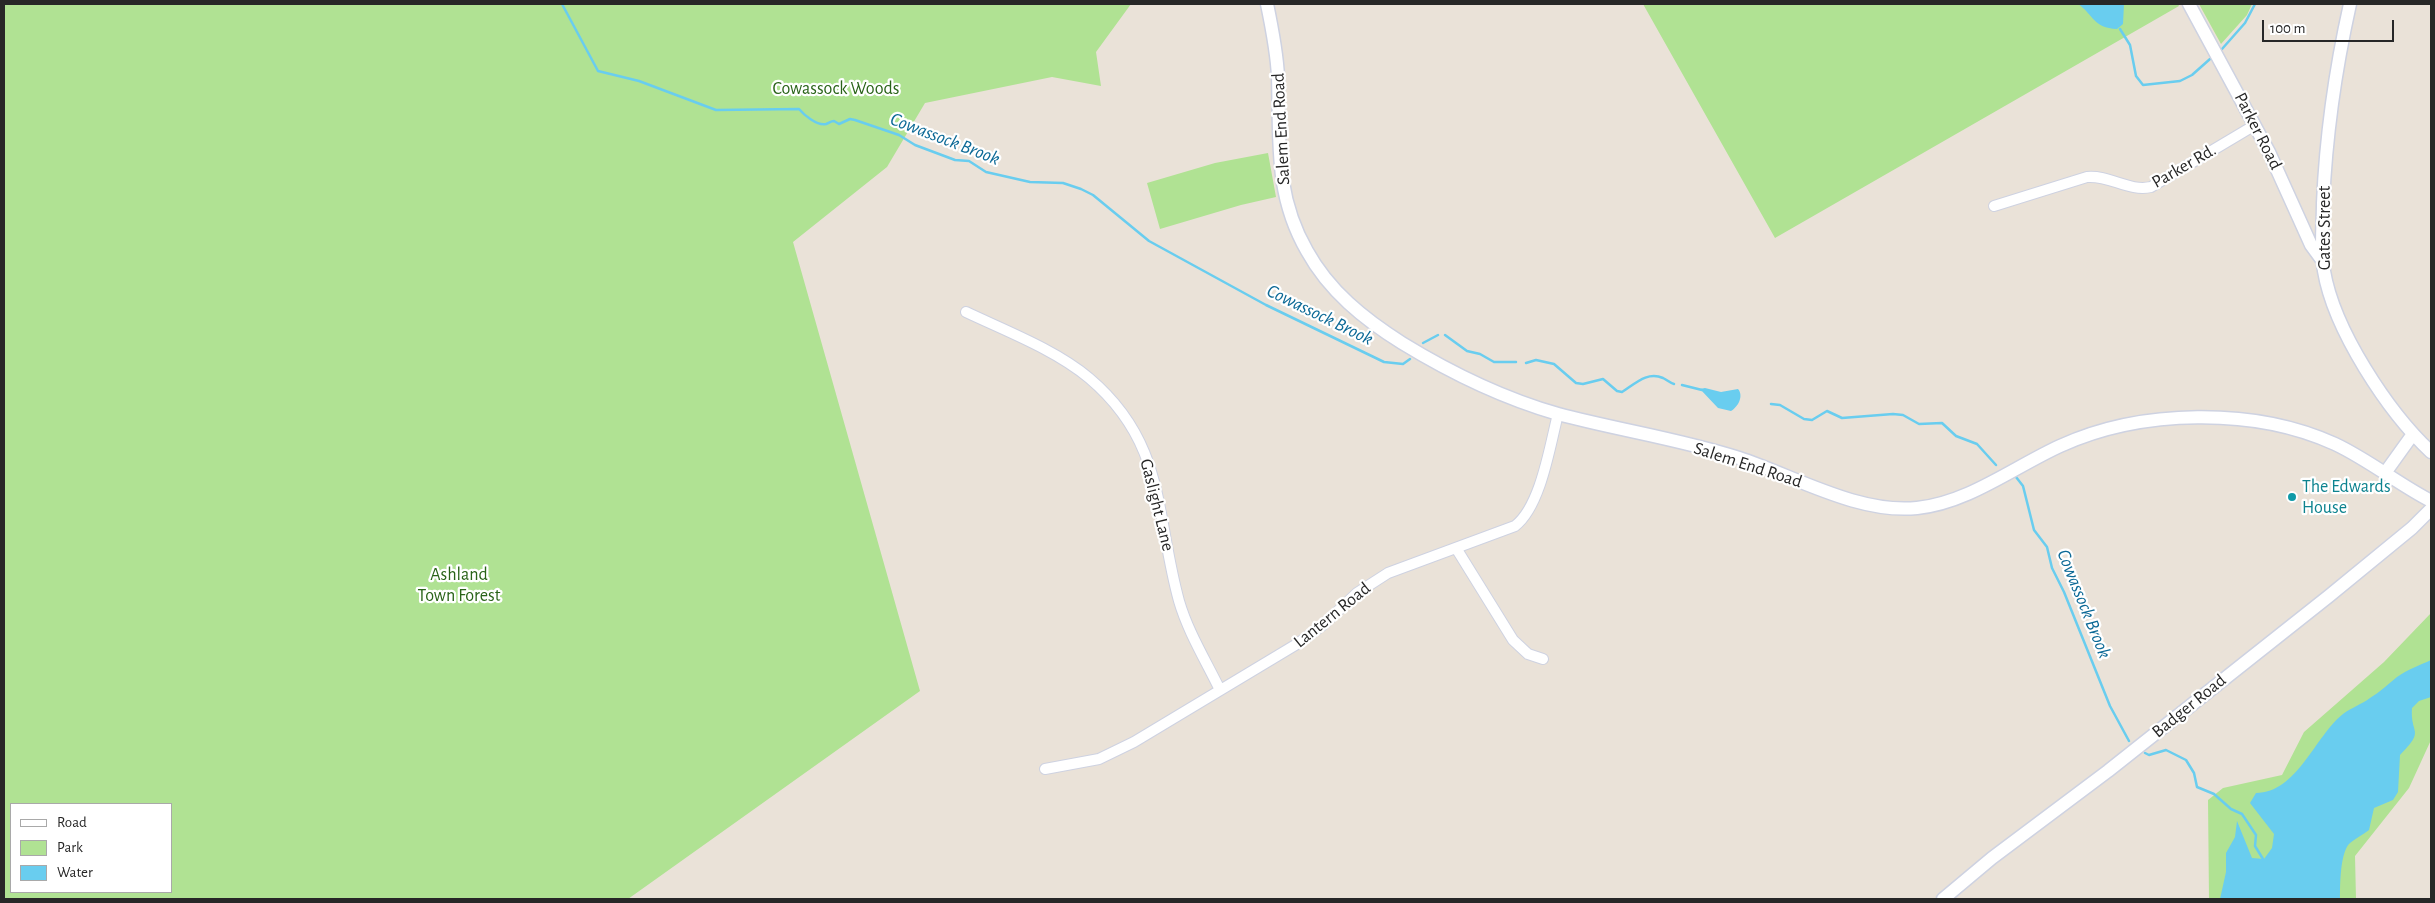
<!DOCTYPE html>
<html>
<head>
<meta charset="utf-8">
<style>
  body { margin:0 }
  #map { position:relative; width:2435px; height:903px; overflow:hidden; background:#eae2d8; font-family:"Alegreya Sans",sans-serif }
  canvas { display:block }
  .frame { position:absolute; inset:0; border:5px solid #272727; pointer-events:none }
  .legend { position:absolute; left:10px; top:803px; width:162px; height:90px; box-sizing:border-box; background:#fff; border:1px solid #a9a9a9; margin:0; padding:6px 9px; list-style:none; font-size:15px; color:#272727 }
  .legend li { display:flex; align-items:center; gap:10px; height:25px }
  .legend b { width:25px; border:1px solid #a9a9a9 }
  .scale { position:absolute; left:2262px; top:20px; width:132px; height:22px; box-sizing:border-box; border:2px solid #272727; border-top:0; padding-left:6px; font-size:15px; line-height:18px; white-space:nowrap; color:#272727; -webkit-text-stroke:4px #fff; paint-order:stroke }
</style>
</head>
<body>
<div id="map">
<canvas width="2435" height="903"></canvas>
<div class="frame"></div>
<ul class="legend">
<li><b style="height:6px;background:#fff"></b>Road</li>
<li><b style="height:14px;background:#b0e293"></b>Park</li>
<li><b style="height:14px;background:#69cdef"></b>Water</li>
</ul>
<div class="scale">100 m</div>
</div>
<script>
const ctx = document.querySelector('canvas').getContext('2d');
ctx.lineJoin = 'round';
function paint(path, color) { ctx.fillStyle = color; ctx.fill(path, 'evenodd'); }
function trace(path, color, width, dash) { ctx.strokeStyle = color; ctx.lineWidth = width; ctx.lineCap = dash ? 'butt' : 'round'; ctx.setLineDash(dash || []); ctx.stroke(path); }
function label(font, color, halo, rows, align = 'center') {
  ctx.font = font + ' "Alegreya Sans",sans-serif'; ctx.lineWidth = 4.5; ctx.setLineDash([]); ctx.textBaseline = 'middle'; ctx.strokeStyle = halo; ctx.fillStyle = color; for (const [text, x, y, turn = 0] of rows) {
    ctx.save(); ctx.translate(x, y); ctx.rotate((+turn || 0) * Math.PI / 180); ctx.textAlign = isNaN(turn) ? turn : align; if (halo) ctx.strokeText(text, 0, 0); ctx.fillText(text, 0, 0); ctx.restore();
  }
}
const green = new Path2D(`
  M4,4H1131L1096,52L1101,86L1052,77L925,103L887,167L793,242L920,691L628,899H4ZM171,804V892H11V804Z
  M1643,4H2178L2179,6L1775,238Z
  M2199,4H2252L2247,15L2221,44Z
  M1268,153L1276,197L1241,205L1160,229L1147,183L1215,163Z
  M2431,613V740L2409,788L2355,856L2356,899H2209L2208,800L2223,788L2282,775L2304,732L2384,662Z`);
const water = new Path2D(`
  M2078,4H2124L2123,24L2117,29C2093,28 2094,15 2078,4Z
  M1705,388L1721,392L1738,389C1744,396 1738,407 1731,411L1718,408L1700,389Z
  M2431,660V697L2419,701L2412,708C2410,735 2426,729 2400,755L2398,792L2393,800L2374,808L2369,830C2363,835 2354,839 2349,844C2340,854 2340,886 2340,899H2220L2226,872V853L2235,837L2237,821L2252,858L2264,859L2272,848L2274,834L2250,803L2256,793C2297,793 2315,736 2343,714C2351,708 2362,704 2370,698C2380,692 2388,684 2397,677C2407,670 2420,665 2431,660Z`);
const stream = new Path2D(`
  M562,4L598,71L639,81L716,110L799,109C804,115 817,126 826,124C829,123 831,121 834,121L839,124L850,119L855,120L899,135L915,145L955,160L969,161L986,172L1030,182L1063,183L1081,189L1093,195L1149,241L1266,305L1384,362L1403,364L1410,359
  M2120,29L2130,45L2136,76L2143,85L2180,81L2192,75L2210,59
  M2222,49L2245,23L2255,4
  M1445,335L1467,351L1480,354L1494,362H1516
  M1423,343L1438,335
  M1526,363L1536,360L1554,364L1576,383L1583,384L1603,379L1617,391L1622,392C1635,384 1647,371 1663,378C1667,380 1670,383 1674,384
  M1682,385L1702,390
  M1771,404L1780,405L1804,419L1812,420L1827,411L1842,418L1893,414L1903,415L1919,424L1942,423L1956,436L1977,444L1996,465
  M2016,477L2023,486L2034,530L2047,547L2052,568L2064,592L2110,706L2129,741
  M2145,753L2149,755L2166,750L2186,760L2194,773L2197,787L2214,794L2231,809L2242,814L2256,835L2255,846L2263,859`);
const minor = new Path2D(`
  M1994,206L2087,177C2110,175 2129,192 2151,187L2255,125
  M966,312C1006,331 1056,350 1089,378C1166,443 1155,514 1179,601C1188,632 1206,661 1220,690
  M1456,548L1513,640L1528,654L1543,659
  M1045,769L1099,759L1134,742L1297,644L1323,625L1357,593L1388,573L1515,526C1541,506 1550,445 1558,414`);
const tertiary = new Path2D(`
  M1267,4C1272,28 1277,53 1278,77C1280,140 1274,194 1307,251C1329,291 1364,319 1402,343C1451,373 1502,398 1558,414C1618,430 1680,439 1739,458C1794,476 1858,514 1917,508C1968,503 2014,467 2060,446C2141,409 2254,407 2335,444C2369,460 2398,484 2431,501
  M2189,4L2269,152L2311,245L2322,260
  M2350,4C2335,71 2326,134 2323,203C2323,226 2320,249 2324,271C2334,330 2388,412 2431,452
  M2385,473L2413,434
  M1943,899L1992,858L2108,771L2329,596L2412,528L2431,509`);
const markers = [
  [2292,497,5,"#0f9aa8"]
];
const parkNames = [
  ["Cowassock Woods",836,89],
  ["Ashland",459,575],
  ["Town Forest",459,596]
];
const streetNames = [
  ["Salem End Road",1281,129,-93],
  ["Parker Road",2258,131,63],
  ["Parker Rd.",2184,166,-30],
  ["Gates Street",2325,228,-90],
  ["Salem End Road",1748,465,18],
  ["Gaslight Lane",1157,505,76],
  ["Lantern Road",1332,615,-39],
  ["Badger Road",2189,706,-39]
];
const cultureNames = [
  ["The Edwards",2302,487],
  ["House",2302,508]
];
const waterNames = [
  ["Cowassock Brook",945,139,21],
  ["Cowassock Brook",1320,315,26],
  ["Cowassock Brook",2084,604,68]
];
paint(green, '#b0e293');
paint(water, '#69cdef');
trace(stream, '#69cdef', 2.5);
trace(minor, '#ced2e1', 12);
trace(tertiary, '#ced2e1', 15);
trace(minor, '#fff', 10);
trace(tertiary, '#fff', 12);
for (const [x, y, r, color] of markers) { const dot = new Path2D(); dot.arc(x, y, r, 0, 2 * Math.PI); ctx.fillStyle = color; ctx.fill(dot); trace(dot, '#fff', 2); }
label('18px', '#296318', '#fff', parkNames);
label('18px', '#272727', '#fff', streetNames);
label('18px', '#0d838f', '#fff', cultureNames, 'left');
label('italic 19px', '#0c6996', '#fff', waterNames);
</script>
</body>
</html>
